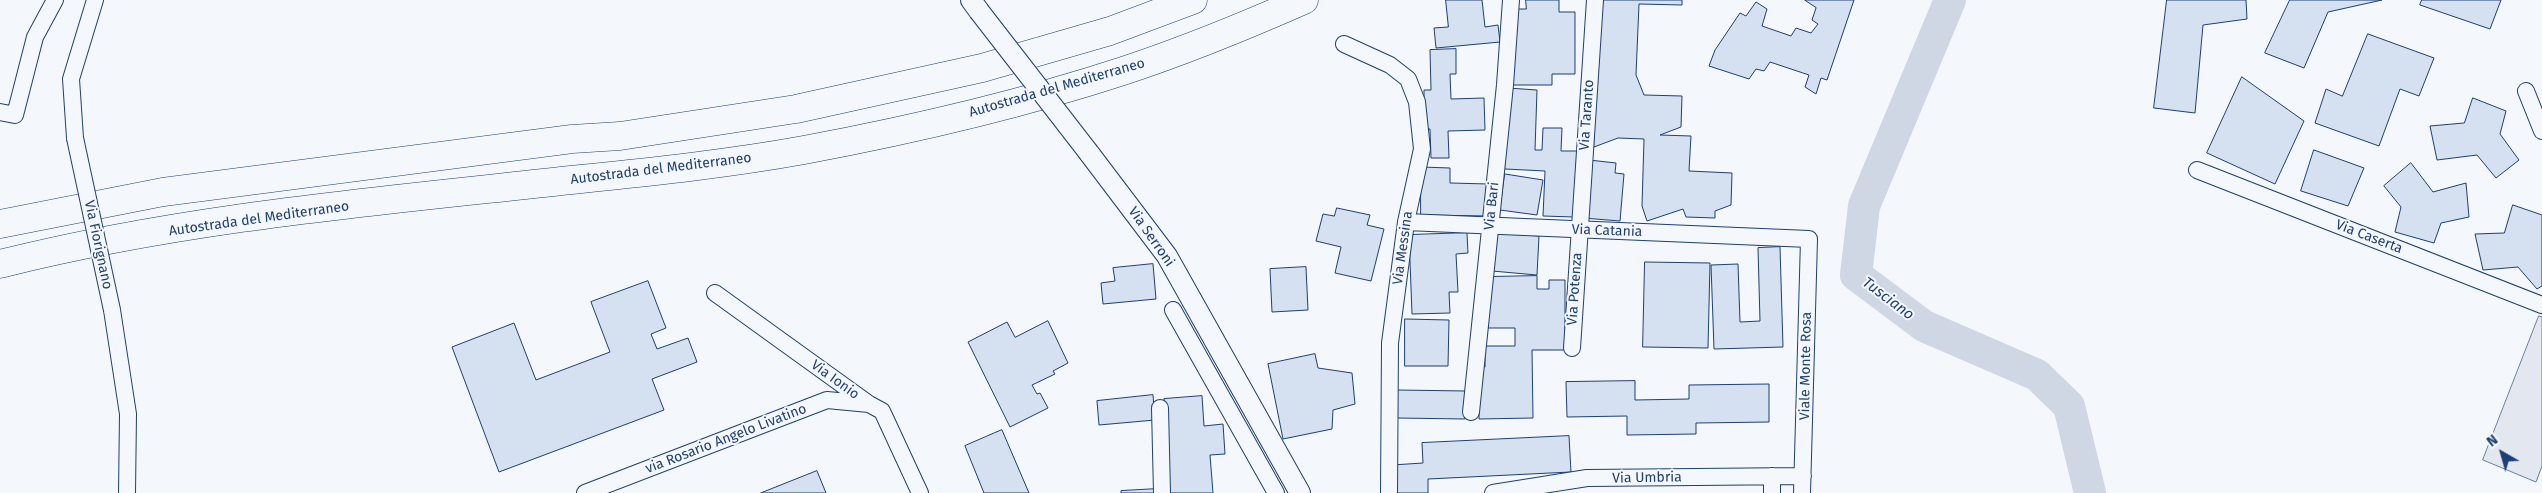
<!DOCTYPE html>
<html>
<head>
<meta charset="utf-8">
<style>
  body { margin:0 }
  #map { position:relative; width:2542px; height:493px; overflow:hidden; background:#f4f7fb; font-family:"Fira Sans",sans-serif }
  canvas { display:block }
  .north { position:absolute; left:2477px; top:428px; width:50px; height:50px; -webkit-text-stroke:4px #f4f7fb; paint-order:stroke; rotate:322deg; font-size:14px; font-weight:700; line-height:20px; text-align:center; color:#1d3f73 }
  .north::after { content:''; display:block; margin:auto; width:18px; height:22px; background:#1d3f73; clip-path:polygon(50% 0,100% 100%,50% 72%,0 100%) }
</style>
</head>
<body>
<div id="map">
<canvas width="2542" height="493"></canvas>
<div class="north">N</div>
</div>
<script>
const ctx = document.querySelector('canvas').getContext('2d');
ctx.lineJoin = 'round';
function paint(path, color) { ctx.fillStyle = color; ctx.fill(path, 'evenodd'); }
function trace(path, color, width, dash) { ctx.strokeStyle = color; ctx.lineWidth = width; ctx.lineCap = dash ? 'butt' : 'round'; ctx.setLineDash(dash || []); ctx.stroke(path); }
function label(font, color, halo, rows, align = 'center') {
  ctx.font = font + ' "Fira Sans",sans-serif'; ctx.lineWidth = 4; ctx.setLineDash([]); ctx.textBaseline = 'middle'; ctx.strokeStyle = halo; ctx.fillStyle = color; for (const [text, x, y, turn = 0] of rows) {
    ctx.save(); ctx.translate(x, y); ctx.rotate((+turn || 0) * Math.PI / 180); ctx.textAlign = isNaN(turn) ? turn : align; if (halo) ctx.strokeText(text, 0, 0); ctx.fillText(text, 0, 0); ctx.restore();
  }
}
const parking = new Path2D(`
  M2539,316L2542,317V466L2536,482L2483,460Z`);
const river = new Path2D(`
  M1950,0L1864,206L1856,275L1924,326L2037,375L2069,406L2090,493`);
const building = new Path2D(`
  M1446,0H1482L1485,27L1498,25L1500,42L1436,48L1434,28L1448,27Z
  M1526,0H1559V12H1575V74H1552V85H1512V9H1526Z
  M1599,0H1682V5L1639,4L1636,75L1644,95L1682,96L1681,127L1660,135L1691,136L1689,171L1732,173L1731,205L1715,211V218L1686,217L1683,209L1647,221L1642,206L1644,139L1618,138L1594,147Z
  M1805,0H1854L1827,80L1821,78L1816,94L1805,87L1809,75L1770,62L1764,71L1756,69L1749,79L1709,66L1715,50L1740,13L1746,16L1756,2L1767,9L1762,26L1791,36L1796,28L1811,33L1818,24L1812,20L1816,8Z
  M2167,0H2246L2247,19L2203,25L2195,113L2154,108Z
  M2290,0H2382L2328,12L2304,68L2265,53Z
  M2422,0H2501L2490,29L2420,5Z
  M2368,34L2434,58L2419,96L2400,89L2379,146L2315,123L2326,89L2342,96Z
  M1456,49V74H1450L1451,99L1484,98L1485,130L1448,131L1449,158H1431L1430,129H1424V90H1431L1430,50Z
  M2242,77L2304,121L2275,184L2207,153Z
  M1508,88L1537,90L1535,150H1542L1543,128H1562L1561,151H1577L1574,217L1543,216L1545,171L1505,169Z
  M2473,98L2506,111L2500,134L2519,160L2496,178L2477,155L2437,160L2430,126L2464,123Z
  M2314,150L2364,168L2348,206L2301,191Z
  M1589,160L1616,163L1615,173L1624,174L1620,221L1583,218Z
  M2411,163L2433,192L2466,183L2469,217L2441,223L2434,243L2395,232L2401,207L2384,186Z
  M1421,167L1450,168V183L1489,184L1488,216L1421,215Z
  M1505,174L1543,180L1537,215L1500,210Z
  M2513,205L2542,215V286L2537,289L2518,267L2483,270L2475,234L2504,233Z
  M1337,208L1370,215L1367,225L1384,229L1371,281L1335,273L1341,247L1316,241L1323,214L1334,216Z
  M1467,233L1468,253L1456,254L1458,292H1449L1450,313L1412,314L1409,235Z
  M1495,233L1539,236L1537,275L1492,271Z
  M1780,247L1783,347L1714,349L1711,265L1738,264L1740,322L1760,321L1758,248Z
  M1645,262L1710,263L1708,348L1643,347Z
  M1153,264L1156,299L1103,304L1101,283L1115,281L1113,268Z
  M1306,267L1308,310L1272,312L1270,269Z
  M1537,276V289H1549V280H1565V350H1532L1533,418L1479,419V367H1485V346H1515V328H1488V277Z
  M648,281L666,328L651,334L657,349L688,338L697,362L652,379L664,410L499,472L452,347L514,323L536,380L610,352L591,302Z
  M1405,319L1449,320L1448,366H1405Z
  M1048,321L1068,363L1053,371L1055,374L1032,385L1037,394L1040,393L1048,408L1010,427L968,342L1007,322L1015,337Z
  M1315,354L1318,368L1352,373L1355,404L1333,410L1332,429L1283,439L1268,364Z
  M1635,381V400L1689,399V385L1769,384V422L1696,423V434L1627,435V416L1567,417L1566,382Z
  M1397,390L1466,391L1465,419L1397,418Z
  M1153,395L1155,420L1099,425L1097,401Z
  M1202,396L1204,426L1223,424L1225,454L1210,455L1213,493H1168L1164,399Z
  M1002,430L1029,493H984L965,446Z
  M1569,436L1571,472L1428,479V493H1394L1392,465L1423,463L1422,443Z
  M817,471L826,493H761Z
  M1157,489V493H1121V491Z`);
const minor = new Path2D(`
  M1344,44L1390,65L1408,79L1417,102L1422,149L1406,222L1390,343L1389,493
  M2526,91L2542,131
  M0,112L15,115L35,37L55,0
  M75,138L71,79L95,0
  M2197,170L2542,305
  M1406,222L1809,239L1802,493
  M715,293L869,404L882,411L920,493
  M112,310L128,414L127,493
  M1173,310L1276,493
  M1572,348L1595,0
  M1160,408L1162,493
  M1471,412L1505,85L1511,0
  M1772,476V493
  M585,493L827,400L869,404
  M1493,493L1587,478L1803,476`);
const tertiary = new Path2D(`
  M971,0L979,11
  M1089,153L1167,256L1300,493`);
const motorway = new Path2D(`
  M0,224L163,192L572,139L620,136L796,109L982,68L1110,31L1193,0
  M0,264C186,217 381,201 571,180C648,172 727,164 804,150C911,130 1019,105 1123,71C1184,51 1245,26 1304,0`);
const minorBridge = new Path2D(`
  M75,138L112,310`);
const tertiaryBridge = new Path2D(`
  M979,11L1089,153`);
const streetNames = [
  ["Autostrada del Mediterraneo",1057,88,-16],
  ["Via Taranto",1587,115,-86],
  ["Autostrada del Mediterraneo",661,169,-7],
  ["Via Bari",1492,206,-84],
  ["Autostrada del Mediterraneo",259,219,-8],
  ["Via Catania",1607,231,2],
  ["Via Serroni",1151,237,55],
  ["Via Caserta",2369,237,21],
  ["Via Fiorignano",98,245,78],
  ["Via Messina",1403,248,-82],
  ["Via Potenza",1575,289,-86],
  ["Viale Monte Rosa",1806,366,-89],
  ["Via Ionio",835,380,36],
  ["via Rosario Angelo Livatino",726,439,-21],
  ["Via Umbria",1647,478,-1]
];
const waterNames = [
  ["Tusciano",1888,299,37]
];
paint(parking, '#e3e8f0');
trace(parking, '#687fa3', 1);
trace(river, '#cfd7e4', 32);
paint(building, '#d5e0f0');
trace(building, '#1d3f73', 1);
trace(minor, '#1d3f73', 18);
trace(tertiary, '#1d3f73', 22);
trace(motorway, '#1d3f73', 29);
trace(minor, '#f4f7fb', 16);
trace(tertiary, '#f4f7fb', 20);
trace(motorway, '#f4f7fb', 28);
trace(minorBridge, '#1d3f73', 18, []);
trace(tertiaryBridge, '#1d3f73', 22, []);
trace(minorBridge, '#f4f7fb', 16);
trace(tertiaryBridge, '#f4f7fb', 20);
label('14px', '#1d3f73', '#f4f7fb', streetNames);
label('italic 15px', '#1d3f73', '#f4f7fb', waterNames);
</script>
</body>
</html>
